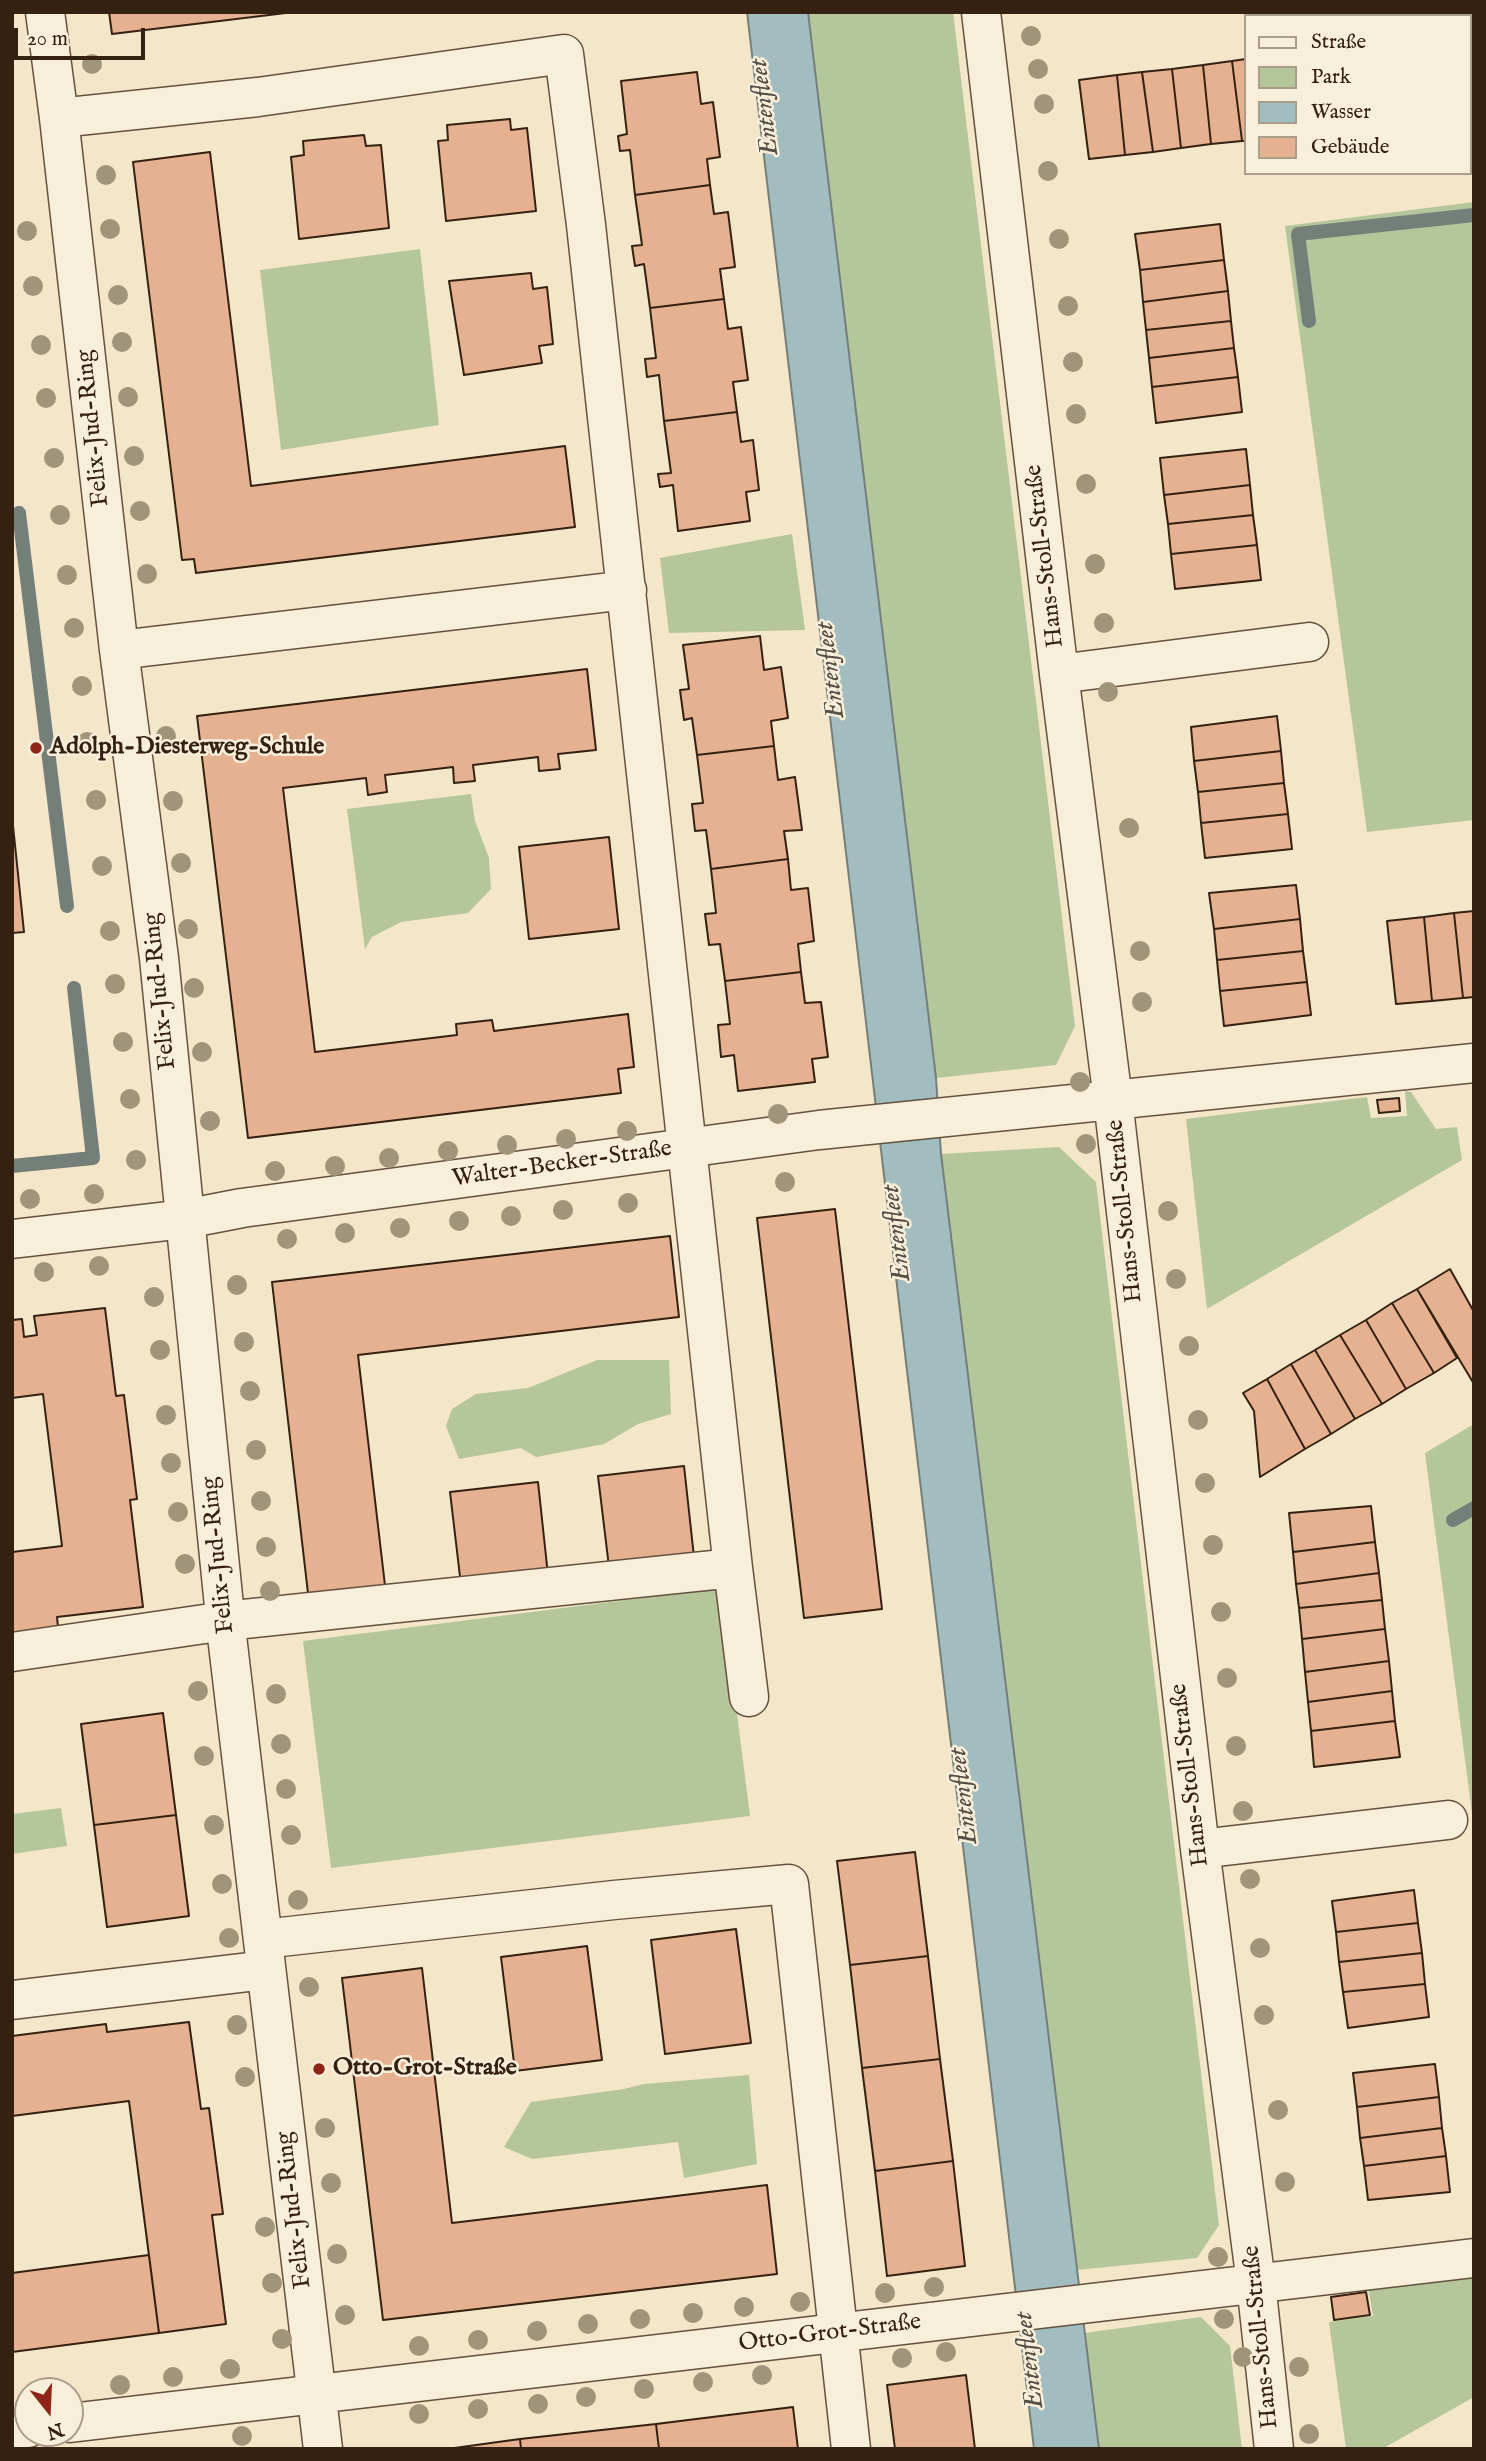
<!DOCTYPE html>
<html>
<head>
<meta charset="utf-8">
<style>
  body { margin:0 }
  #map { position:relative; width:1486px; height:2461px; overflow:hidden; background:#f4e6c8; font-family:"IM FELL English",serif }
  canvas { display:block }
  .frame { position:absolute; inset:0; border:14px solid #342111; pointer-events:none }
  .legend { position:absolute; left:1244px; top:14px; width:228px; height:161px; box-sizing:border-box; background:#f8efdb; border:2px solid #aa9d8a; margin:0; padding:9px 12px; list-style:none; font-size:21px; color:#342111 }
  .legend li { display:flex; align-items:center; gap:14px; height:35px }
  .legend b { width:35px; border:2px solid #aa9d8a }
  .north { position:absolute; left:14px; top:2377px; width:70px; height:70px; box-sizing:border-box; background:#f8efdb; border:2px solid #aa9d8a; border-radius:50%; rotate:162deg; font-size:19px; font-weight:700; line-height:28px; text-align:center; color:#342111 }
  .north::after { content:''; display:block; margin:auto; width:24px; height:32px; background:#8f2418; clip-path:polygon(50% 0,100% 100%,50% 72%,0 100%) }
  .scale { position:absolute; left:14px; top:28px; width:131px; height:32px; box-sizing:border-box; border:4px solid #342111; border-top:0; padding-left:9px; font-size:21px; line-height:24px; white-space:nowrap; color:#342111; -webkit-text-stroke:5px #f8efdb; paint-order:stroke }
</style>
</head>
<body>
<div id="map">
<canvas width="1486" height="2461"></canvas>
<div class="frame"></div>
<ul class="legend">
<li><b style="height:9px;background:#f8efdb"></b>Straße</li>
<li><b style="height:19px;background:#b5c69b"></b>Park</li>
<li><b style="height:19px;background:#a1bdc0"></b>Wasser</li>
<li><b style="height:19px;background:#e6b191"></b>Gebäude</li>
</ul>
<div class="north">N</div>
<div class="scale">20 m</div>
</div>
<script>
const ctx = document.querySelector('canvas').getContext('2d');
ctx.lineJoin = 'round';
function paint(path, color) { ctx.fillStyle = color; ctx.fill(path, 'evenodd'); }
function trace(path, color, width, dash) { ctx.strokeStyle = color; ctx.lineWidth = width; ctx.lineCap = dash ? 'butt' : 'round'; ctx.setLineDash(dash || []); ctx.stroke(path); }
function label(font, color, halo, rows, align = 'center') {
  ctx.font = font + ' "IM FELL English",serif'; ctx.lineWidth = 5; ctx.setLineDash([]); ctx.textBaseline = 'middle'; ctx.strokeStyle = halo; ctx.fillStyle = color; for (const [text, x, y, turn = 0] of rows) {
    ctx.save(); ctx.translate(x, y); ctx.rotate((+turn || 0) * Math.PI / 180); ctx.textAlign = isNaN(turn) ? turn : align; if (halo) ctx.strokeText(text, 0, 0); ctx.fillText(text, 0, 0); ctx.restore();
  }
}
const green = new Path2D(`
  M808,12H953L1075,1026L1056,1065L936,1078Z
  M1474,202V820L1367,832L1285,226Z
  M420,249L439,425L281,450L260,270Z
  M792,534L805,630L669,633L660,558Z
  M471,794L475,821L489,858L491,889L468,913L401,922L372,937L365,949L347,809Z
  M1405,1091L1411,1092L1436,1129L1457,1127L1462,1160L1207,1309L1186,1119L1367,1097L1371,1118L1407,1116Z
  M1059,1147L1096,1182L1219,2225L1197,2258L1077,2270L941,1154Z
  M597,1360H669L671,1414L638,1424L604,1444L536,1457L521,1448L459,1459L446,1426L452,1409L476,1394L528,1388Z
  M1474,1424V1829L1425,1453Z
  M721,1588L750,1816L331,1868L303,1641Z
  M61,1808L67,1846L12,1854V1814Z
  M749,2075L757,2164L684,2178L678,2142L532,2159L504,2147L531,2102L624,2089L644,2084Z
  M1474,2275V2397L1382,2449H1346L1329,2322L1373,2316L1368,2286Z
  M1201,2317L1230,2346L1242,2449H1099L1085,2333Z`);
const water = new Path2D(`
  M747,12H808L936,1078L941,1154L1099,2449H1034Z`);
const stream = new Path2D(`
  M1309,321L1298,234L1474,215
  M19,513L67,906
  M12,1166L93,1158L74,988
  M1453,1520L1474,1508`);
const building = new Path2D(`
  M109,12H294L112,34Z
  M1474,16V53H1470V17Z
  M1246,59V141H1242L1232,61Z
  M1232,61L1242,141L1211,144L1203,65Z
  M1203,65L1211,144L1181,148L1172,69Z
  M1172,69L1181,148L1153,152L1142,72Z
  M697,72L701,104L713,102L720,157L707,159L710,185L635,195L630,150L620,151L618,136L627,134L621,81Z
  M1142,72L1153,152L1125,155L1117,75Z
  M1117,75L1125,155L1089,159L1079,80Z
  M510,119L511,130L527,128L536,211L446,221L438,141L448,140L447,125Z
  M364,135L366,146L381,145L389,228L299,239L291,157L304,155L303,141Z
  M210,152L251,486L565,446L575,527L196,573L194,559L182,560L133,162Z
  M710,185L714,214L728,212L735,267L720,269L724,299L650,308L644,264L635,266L632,246L642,245L635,195Z
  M1220,224L1224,260L1140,270L1135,234Z
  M1224,260L1228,291L1143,302L1140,270Z
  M531,273L533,289L547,287L553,344L539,346L542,363L464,375L449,281Z
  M1228,291L1231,321L1146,330L1143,302Z
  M724,299L728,329L741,327L748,380L733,382L737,412L664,421L659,375L647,377L645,359L656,358L650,308Z
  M1231,321L1234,348L1149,358L1146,330Z
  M1234,348L1238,377L1152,387L1149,358Z
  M1238,377L1242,412L1156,423L1152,387Z
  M737,412L741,442L753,440L759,490L746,492L750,521L678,531L673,485L660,487L658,474L671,473L664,421Z
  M1246,449L1250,485L1164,495L1160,458Z
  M1250,485L1253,515L1168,524L1164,495Z
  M1253,515L1257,545L1171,554L1168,524Z
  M1257,545L1261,580L1175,589L1171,554Z
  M760,636L764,670L781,667L788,718L771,721L774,746L697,755L692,718L684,720L680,690L689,689L683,645Z
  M587,669L596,750L558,754L560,769L539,771L538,757L473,765L475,781L454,783L453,767L385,775L387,792L368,795L366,778L283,788L315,1052L457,1035L456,1024L492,1020L494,1031L628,1014L634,1067L618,1069L621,1093L248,1138L197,716Z
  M1277,716L1281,751L1194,761L1191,727Z
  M774,746L778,780L795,777L802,830L784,831L788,859L711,869L706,830L695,831L692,804L703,803L697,755Z
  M1281,751L1284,783L1198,792L1194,761Z
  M1284,783L1288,814L1201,823L1198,792Z
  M1288,814L1292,849L1205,858L1201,823Z
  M12,816L24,932L12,933Z
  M609,837L619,929L529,939L519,847Z
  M788,859L791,890L808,888L814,941L798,944L801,972L725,981L720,944L709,945L705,914L716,913L711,869Z
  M1296,885L1300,919L1214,929L1209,893Z
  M1474,911V997L1463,998L1454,913Z
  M1454,913L1463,998L1432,1001L1424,917Z
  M1424,917L1432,1001L1396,1004L1387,921Z
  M1300,919L1303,951L1217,960L1214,929Z
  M1303,951L1307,982L1220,991L1217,960Z
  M801,972L805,1003L821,1002L828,1057L812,1059L815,1082L738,1091L734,1055L721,1057L718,1025L730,1024L725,981Z
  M1307,982L1311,1015L1224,1026L1220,991Z
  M1399,1098L1400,1111L1379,1113L1377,1100Z
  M835,1209L882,1609L804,1618L757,1218Z
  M670,1236L679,1317L358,1355L386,1594L309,1602L272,1282Z
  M1450,1269L1474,1312V1384L1417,1289Z
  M1417,1289L1457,1358L1434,1373L1392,1303Z
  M1392,1303L1434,1373L1406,1389L1366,1320Z
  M105,1308L116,1396L124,1395L137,1499L130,1500L143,1607L57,1617L58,1627L12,1633V1552L62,1546L43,1394L12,1398V1320L22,1319L24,1337L37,1335L34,1316Z
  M1366,1320L1406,1389L1382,1404L1340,1335Z
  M1340,1335L1382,1404L1355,1419L1315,1350Z
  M1315,1350L1355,1419L1331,1434L1291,1364Z
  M1291,1364L1331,1434L1305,1449L1267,1379Z
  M1267,1379L1305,1449L1260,1477L1254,1411L1243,1393Z
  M684,1466L694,1557L609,1567L598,1476Z
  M538,1482L548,1575L461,1585L450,1492Z
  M1371,1506L1375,1542L1293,1552L1289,1513Z
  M1375,1542L1379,1573L1296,1584L1293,1552Z
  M1379,1573L1382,1600L1299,1608L1296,1584Z
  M1382,1600L1385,1629L1302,1639L1299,1608Z
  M1385,1629L1389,1661L1305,1672L1302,1639Z
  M1389,1661L1392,1691L1308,1702L1305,1672Z
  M1392,1691L1395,1721L1311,1731L1308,1702Z
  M163,1713L176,1815L94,1825L81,1724Z
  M1395,1721L1400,1757L1314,1767L1311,1731Z
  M176,1815L189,1916L107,1927L94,1825Z
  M915,1852L928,1956L850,1965L837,1861Z
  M1414,1890L1418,1923L1336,1932L1332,1901Z
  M1418,1923L1422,1953L1339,1962L1336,1932Z
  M736,1929L751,2043L665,2054L651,1940Z
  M587,1946L602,2060L515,2071L501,1957Z
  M1422,1953L1425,1984L1343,1992L1339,1962Z
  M928,1956L940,2059L862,2068L850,1965Z
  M422,1968L452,2223L767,2185L777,2274L383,2320L342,1978Z
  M1425,1984L1429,2017L1348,2028L1343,1992Z
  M189,2022L201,2109L209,2108L223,2214L212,2215L226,2324L159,2333L129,2101L12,2116V2036L106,2024L107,2032Z
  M940,2059L953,2161L875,2171L862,2068Z
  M1435,2064L1439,2097L1357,2107L1353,2073Z
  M1439,2097L1442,2128L1360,2138L1357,2107Z
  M1442,2128L1446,2156L1364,2166L1360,2138Z
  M1446,2156L1450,2192L1368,2200L1364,2166Z
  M953,2161L965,2266L887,2276L875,2171Z
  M149,2255L159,2333L12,2352V2273Z
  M1366,2292L1370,2315L1334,2320L1331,2297Z
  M966,2375L975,2449H895L887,2385Z
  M793,2407L798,2449H659L656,2424Z
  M656,2424L659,2449H521L520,2439Z
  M520,2439L521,2449H447Z`);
const minor = new Path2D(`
  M45,12L59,118L119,650L159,958L227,1636L323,2449
  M981,12L1059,674L1113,1100L1200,1849L1256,2283L1274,2449
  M1385,12V16
  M59,118L258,97L564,54L586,225L733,1568L749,1697
  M119,650L627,590
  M1059,674L1309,642
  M12,1239L185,1219L242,1208L819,1130L1474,1063
  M12,1652L225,1621L733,1568
  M1200,1849L1448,1820
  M263,1939L614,1900L789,1884L851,2449
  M12,2000L266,1970
  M70,2423L1474,2258
  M12,2430L28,2428`);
const trees = [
  [1031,36],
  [92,64],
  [1038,69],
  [1044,104],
  [1048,171],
  [106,175],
  [110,229],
  [27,231],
  [1059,239],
  [33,286],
  [118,295],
  [1068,306],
  [122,342],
  [41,345],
  [1073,362],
  [128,397],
  [46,398],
  [1076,414],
  [134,456],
  [54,458],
  [1086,484],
  [140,511],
  [60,515],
  [1095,564],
  [147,574],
  [67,575],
  [1104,623],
  [74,628],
  [82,686],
  [1108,692],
  [166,736],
  [87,742],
  [96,800],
  [173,801],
  [1129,828],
  [181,863],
  [102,866],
  [188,929],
  [110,931],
  [1140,951],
  [115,984],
  [194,988],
  [1142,1002],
  [123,1042],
  [202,1052],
  [1080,1082],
  [130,1099],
  [778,1114],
  [210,1121],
  [627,1131],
  [566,1139],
  [1086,1144],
  [507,1145],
  [448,1151],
  [389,1158],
  [136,1160],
  [335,1166],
  [275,1171],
  [785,1182],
  [94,1194],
  [30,1199],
  [628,1203],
  [563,1210],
  [1168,1211],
  [511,1216],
  [459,1221],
  [400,1228],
  [345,1233],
  [287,1239],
  [99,1266],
  [44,1272],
  [1176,1279],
  [237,1285],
  [154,1297],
  [244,1342],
  [1189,1346],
  [160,1350],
  [250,1391],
  [166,1415],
  [1198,1420],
  [256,1450],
  [171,1463],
  [1205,1483],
  [261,1501],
  [178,1512],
  [1213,1545],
  [266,1547],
  [185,1564],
  [270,1591],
  [1221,1612],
  [1227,1678],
  [198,1691],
  [276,1694],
  [281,1744],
  [1236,1746],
  [204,1756],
  [286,1789],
  [1243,1811],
  [214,1825],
  [291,1835],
  [1250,1879],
  [222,1884],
  [298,1900],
  [229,1938],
  [1260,1948],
  [309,1987],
  [1264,2015],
  [237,2025],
  [245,2077],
  [1278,2110],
  [325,2128],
  [1285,2182],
  [331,2183],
  [265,2227],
  [337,2254],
  [1218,2257],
  [272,2283],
  [934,2287],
  [885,2293],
  [800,2302],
  [744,2307],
  [693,2313],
  [345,2315],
  [640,2319],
  [1224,2319],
  [588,2324],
  [537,2331],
  [282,2339],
  [478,2340],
  [419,2346],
  [946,2352],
  [1243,2357],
  [902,2358],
  [1299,2367],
  [230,2369],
  [762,2375],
  [173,2377],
  [703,2382],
  [120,2385],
  [644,2389],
  [586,2397],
  [538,2404],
  [478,2409],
  [419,2414],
  [1309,2434],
  [242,2436]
];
const markers = [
  [36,748,7,"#8f2418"],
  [319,2069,7,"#8f2418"]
];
const streetNames = [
  ["Felix-Jud-Ring",94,428,-96],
  ["Hans-Stoll-Straße",1046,556,-97],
  ["Felix-Jud-Ring",161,991,-96],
  ["Walter-Becker-Straße",562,1165,-8],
  ["Hans-Stoll-Straße",1126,1211,-96],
  ["Felix-Jud-Ring",219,1555,-96],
  ["Hans-Stoll-Straße",1191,1775,-97],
  ["Felix-Jud-Ring",295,2210,-97],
  ["Otto-Grot-Straße",830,2334,-7],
  ["Hans-Stoll-Straße",1262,2337,-96]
];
const poiNames = [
  ["Adolph-Diesterweg-Schule",50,748],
  ["Otto-Grot-Straße",333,2069]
];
const waterNames = [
  ["Entenfleet",766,107,-97],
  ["Entenfleet",832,670,-97],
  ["Entenfleet",898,1233,-97],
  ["Entenfleet",965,1796,-97],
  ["Entenfleet",1031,2360,-97]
];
paint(green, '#b5c69b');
paint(water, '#a1bdc0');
trace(water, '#757f7a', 2);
trace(stream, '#757f7a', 14);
paint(building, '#e6b191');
trace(building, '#342111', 2);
trace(minor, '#64523f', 41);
trace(minor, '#f8efdb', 38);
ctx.fillStyle = '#a0957a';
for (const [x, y] of trees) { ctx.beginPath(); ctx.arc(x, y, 10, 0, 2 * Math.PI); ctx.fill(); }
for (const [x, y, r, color] of markers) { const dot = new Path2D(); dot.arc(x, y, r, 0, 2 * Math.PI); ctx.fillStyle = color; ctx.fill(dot); trace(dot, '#f8efdb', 2.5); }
label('24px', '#342111', '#f8efdb', streetNames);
label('bold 24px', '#342111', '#f8efdb', poiNames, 'left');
label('italic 26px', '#555046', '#f8efdb', waterNames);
</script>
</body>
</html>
